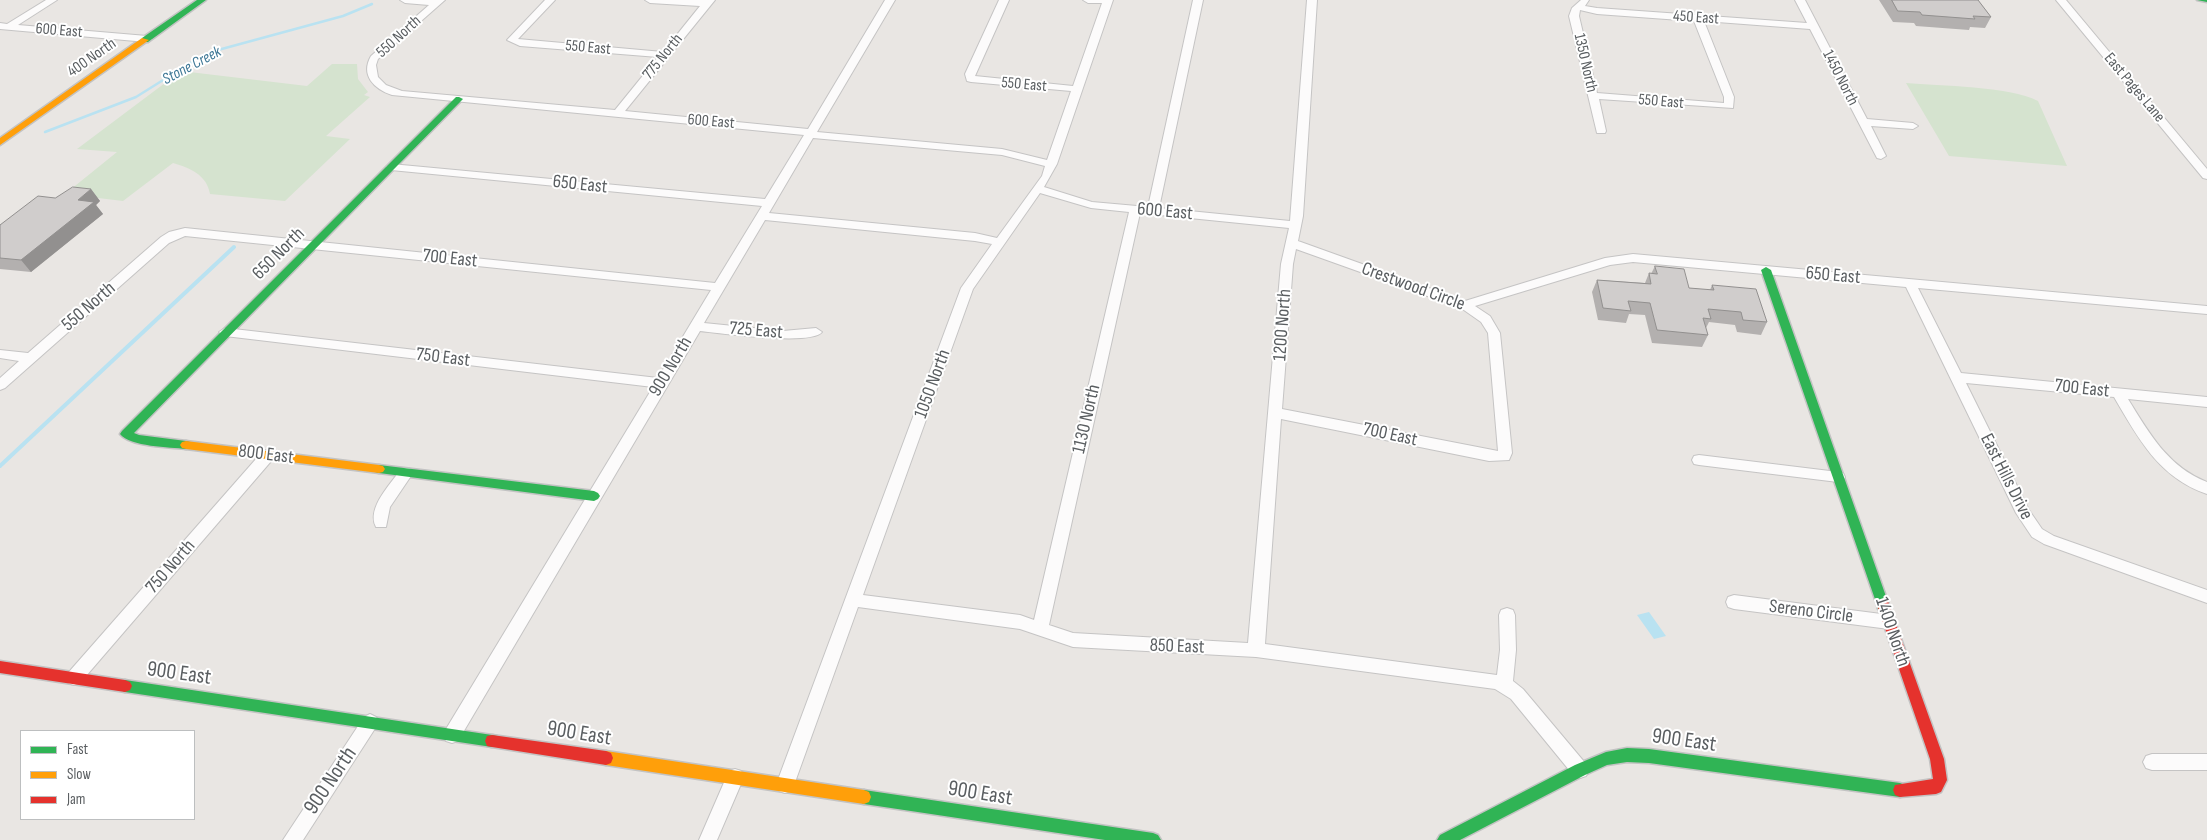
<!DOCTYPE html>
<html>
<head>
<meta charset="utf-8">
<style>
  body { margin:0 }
  #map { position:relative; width:2207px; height:840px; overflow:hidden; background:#e9e6e3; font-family:"Sofia Sans Condensed",sans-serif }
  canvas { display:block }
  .legend { position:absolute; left:20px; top:730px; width:175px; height:90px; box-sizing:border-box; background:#fff; border:1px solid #bdbfc0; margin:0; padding:6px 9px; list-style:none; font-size:15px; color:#5a5e61 }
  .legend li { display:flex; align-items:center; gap:10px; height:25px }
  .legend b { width:25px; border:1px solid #bdbfc0 }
</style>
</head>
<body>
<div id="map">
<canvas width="2207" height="840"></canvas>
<ul class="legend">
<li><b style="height:6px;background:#30b455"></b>Fast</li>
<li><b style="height:6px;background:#ff9f0a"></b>Slow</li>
<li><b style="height:6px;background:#e5322d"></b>Jam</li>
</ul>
</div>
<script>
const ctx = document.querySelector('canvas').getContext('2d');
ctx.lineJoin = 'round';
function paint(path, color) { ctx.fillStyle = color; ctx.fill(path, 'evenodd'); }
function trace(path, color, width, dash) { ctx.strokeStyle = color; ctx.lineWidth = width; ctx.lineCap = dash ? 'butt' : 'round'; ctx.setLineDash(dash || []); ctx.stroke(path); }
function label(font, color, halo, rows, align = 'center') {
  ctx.font = font + ' "Sofia Sans Condensed",sans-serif'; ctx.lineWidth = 4; ctx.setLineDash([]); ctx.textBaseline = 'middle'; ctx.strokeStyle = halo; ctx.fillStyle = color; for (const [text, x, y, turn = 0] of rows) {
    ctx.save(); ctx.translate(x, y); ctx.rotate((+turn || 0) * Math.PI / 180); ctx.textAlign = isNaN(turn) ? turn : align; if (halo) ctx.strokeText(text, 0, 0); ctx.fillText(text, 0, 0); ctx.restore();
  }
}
const green = new Path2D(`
  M332,64H357L358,79L368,92L364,95L370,97L326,136L350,139L285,201L210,194C207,175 190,168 173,163L123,201L65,194L117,152L77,149L181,71L307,86Z
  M1906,83C1940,86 2009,86 2038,101L2067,166L1949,156Z`);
const water = new Path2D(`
  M1649,612L1666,636L1654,639L1637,615Z`);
const streamFar1 = new Path2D(`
  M45,132L136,97L192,62L218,50L343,16L372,4`);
const stream = new Path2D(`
  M0,466L234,247`);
const street = new Path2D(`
  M46,0H57L18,25L147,36L152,39L147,42L0,29V23L7,24Z
  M400,0H445L378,59L376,65L378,77L386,85L402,91L615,110L658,57L520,46L507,40L545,0H555L518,39L663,52L700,6L650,3L645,0H715L625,111L808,129L885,0H895L817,132L1002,149L1047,160L1071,91L971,82L967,81L965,74L999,0H1009L975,76L1073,86L1102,3H1088L1083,0H1113L1057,164L1044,187L1092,202L1148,207L1193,0H1203L1159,208L1290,221L1307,0H1317L1303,216L1298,241L1465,301L1605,258L1633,254L2207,306V314L1918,288L1961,373L2207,397V407L2128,399C2149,433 2168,467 2207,482V494C2159,478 2138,438 2114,397L1966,383L2029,510L2042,529L2054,536L2207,590V603L2044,544L2032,537L2016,513L1906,287L1633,262L1610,265L1475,306L1490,316L1500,333L1512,453L1509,460L1489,461L1281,419L1265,644L1497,675L1500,650L1499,615L1501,610L1507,608L1513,610L1515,615L1516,650L1513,681L1523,689L1586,764L1589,770L1586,776L1580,778L1574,776L1511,699L1495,689L1256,657L1073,647L1020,629L858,607L794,785L791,791L785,793L779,791L776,785L961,288L992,244L975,241L765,220L704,323L783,331L816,328L822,332C812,346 719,333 700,331L458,741L452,743L446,741L443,735L446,729L653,387L225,336L219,332L225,328L658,378L711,290L185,236L169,243L5,388L0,390V378L19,361L0,358V350L28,353L161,237L169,232L185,228L715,283L762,206L391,170L386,167L391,164L765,199L804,135L392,95C374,89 360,75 371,56L429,5L405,3ZM813,138L1002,155L1045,166L1042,176L997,238L975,233L769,213ZM1040,193L1091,208L1129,212L1034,620L1020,615L863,595L973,289ZM1140,213L1289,228L1281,264L1248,643L1073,633L1049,625ZM1296,249L1461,308L1481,322L1488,333L1498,451L1282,409L1293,264Z
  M1581,0H1589L1585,6L1597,8L1807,23L1795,0H1805L1867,119L1913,123L1918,126L1913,129L1871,126L1886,156L1881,159L1877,158L1810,29L1704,21L1734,97L1733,108L1599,99L1606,131L1605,133H1597L1569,16L1572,8ZM1580,10L1597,14L1694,21L1724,97V103L1597,93L1579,16Z
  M2056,0H2066L2207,169V179L2203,178Z
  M268,450L273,451L275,455L273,459L80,683L74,685L68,683L66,678L68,673L263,451Z
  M1699,455L1838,472L1843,473L1845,477L1843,481L1838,482L1699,465L1694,464L1692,460L1694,456Z
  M406,468L411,469L413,473L390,507L386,527H376C366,508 391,484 401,469Z
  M1734,595L1889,615L1895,617L1897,622L1895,627L1889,629L1734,609L1728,607L1726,602L1728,597Z
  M370,714L376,717L379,722L376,727L303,840H283L364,717Z
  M2152,754H2207V770H2152L2146,768L2143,762L2146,756Z
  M735,769L741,771L744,777L717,840H699L729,771Z`);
const fast = new Path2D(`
  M197,0H206L148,42H142V38Z
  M2197,0H2207V2Z
  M456,97H459L463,99L134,433L139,435L186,441L190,442L192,445L190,448L186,449C170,447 130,447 120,434L122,431Z
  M1766,267L1771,270L1889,605L1888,609L1883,610L1878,609L1877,605L1761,270Z
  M379,465L594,491L598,493L600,496L598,499L594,501L379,473L375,472L373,469L375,466Z
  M125,680L492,735L497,736L499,741L497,746L492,747L125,692L120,690L118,686L120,682Z
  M1627,748L1649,749L1900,783L1905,785L1907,790L1905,795L1900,797L1649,763L1627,762L1607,765L1585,775L1460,840H1437L1440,835L1575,765L1606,752Z
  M864,790L1153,833L1158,835L1161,840H1105L864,804L859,802L857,797L859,792Z`);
const slow = new Path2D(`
  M142,38L149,40L0,145V138Z
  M186,441L379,465L383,466L385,469L383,472L379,473L186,449L182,448L180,445L182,442Z
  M606,751L864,790L869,792L871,797L869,802L864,804L606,765L601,763L599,758L601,753Z`);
const jam = new Path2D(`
  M1883,600L1888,601L1889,605L1944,759L1947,780L1941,792L1936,794L1900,797L1895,795L1893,790L1895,785L1933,779L1930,759L1877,605L1878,601Z
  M0,661L125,680L130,682L132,686L130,690L125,692L0,673Z
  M492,735L606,751L611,753L613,758L611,763L606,765L492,747L487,746L485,741L487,736Z`);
const wall = new Path2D(`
  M1879,0H1978L1991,17L1985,28L1970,27L1969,30L1916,26L1914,23L1893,22Z
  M91,189L100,201L96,205L103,214L31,272L0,269V225L55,198Z
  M1655,266L1689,288L1710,290L1712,285L1767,322L1761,335L1737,332L1735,325L1709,322L1706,328L1708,335L1702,347L1652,343L1645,315L1629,314L1626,323L1598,320L1592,292L1597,280L1645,283L1649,273L1651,274Z`);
const shadedWall = new Path2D(`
  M91,189L100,201L96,205L103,214L31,272L21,260L78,200Z`);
const building = new Path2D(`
  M1892,0H1978L1991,17L1973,16L1975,19L1922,15L1920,12L1898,11Z
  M73,187L91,189L78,200L94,202L21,260L0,258V225L38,196L55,198Z
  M1655,266L1684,269L1689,288L1714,290L1712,285L1756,289L1767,322L1743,320L1741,312L1708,309L1711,319L1703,318L1708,335L1657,330L1650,303L1628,301L1631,311L1603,308L1597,280L1651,284L1649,273L1657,274Z`);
const farStreetnames = [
  ["450 East",1696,18,4],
  ["600 East",59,31,5],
  ["550 North",399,37,-42],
  ["550 East",588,48,5],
  ["775 North",663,57,-51],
  ["400 North",92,58,-35],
  ["1350 North",1585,63,77],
  ["1450 North",1840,78,63],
  ["550 East",1024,85,5],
  ["East Pages Lane",2134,88,50],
  ["550 East",1661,102,5],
  ["600 East",711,122,5]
];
const farWaternames = [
  ["Stone Creek",192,66,-28]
];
const streetNames = [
  ["650 East",580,185,6],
  ["600 East",1165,212,5],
  ["650 North",279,254,-45],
  ["700 East",450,259,6],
  ["650 East",1833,276,5],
  ["Crestwood Circle",1413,287,20],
  ["550 North",89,307,-41],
  ["1200 North",1283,325,-86],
  ["725 East",756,331,5],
  ["750 East",443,358,7],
  ["900 North",671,367,-59],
  ["1050 North",933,384,-70],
  ["700 East",2082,389,6],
  ["1130 North",1087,419,-77],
  ["700 East",1390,435,12],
  ["800 East",266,455,7],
  ["East Hills Drive",2006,477,63],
  ["750 North",171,567,-49],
  ["Sereno Circle",1811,612,7],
  ["1400 North",1892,632,71],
  ["850 East",1177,647,2]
];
const nearStreetnames = [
  ["900 East",179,674,8],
  ["900 East",579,734,9],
  ["900 East",1684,741,8],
  ["900 North",331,781,-56],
  ["900 East",980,794,9]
];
paint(green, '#d5e3cf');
paint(water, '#b9e2f1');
trace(streamFar1, '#b9e2f1', 2.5);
trace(stream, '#b9e2f1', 4);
trace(street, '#c5c4c4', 2);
trace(fast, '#c3c3c3', 3);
trace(slow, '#c3c3c3', 3);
trace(jam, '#c3c3c3', 3);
paint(street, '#fcfbfb');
paint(fast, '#30b455');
paint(slow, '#ff9f0a');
paint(jam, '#e5322d');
paint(wall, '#b3b0af');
paint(shadedWall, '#92908f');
paint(building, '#d0cdcc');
trace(building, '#92908f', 1);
label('16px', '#5a5e61', '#fff', farStreetnames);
label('italic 16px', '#3f7896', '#fff', farWaternames);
label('19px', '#5a5e61', '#fff', streetNames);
label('22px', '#5a5e61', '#fff', nearStreetnames);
</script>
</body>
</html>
